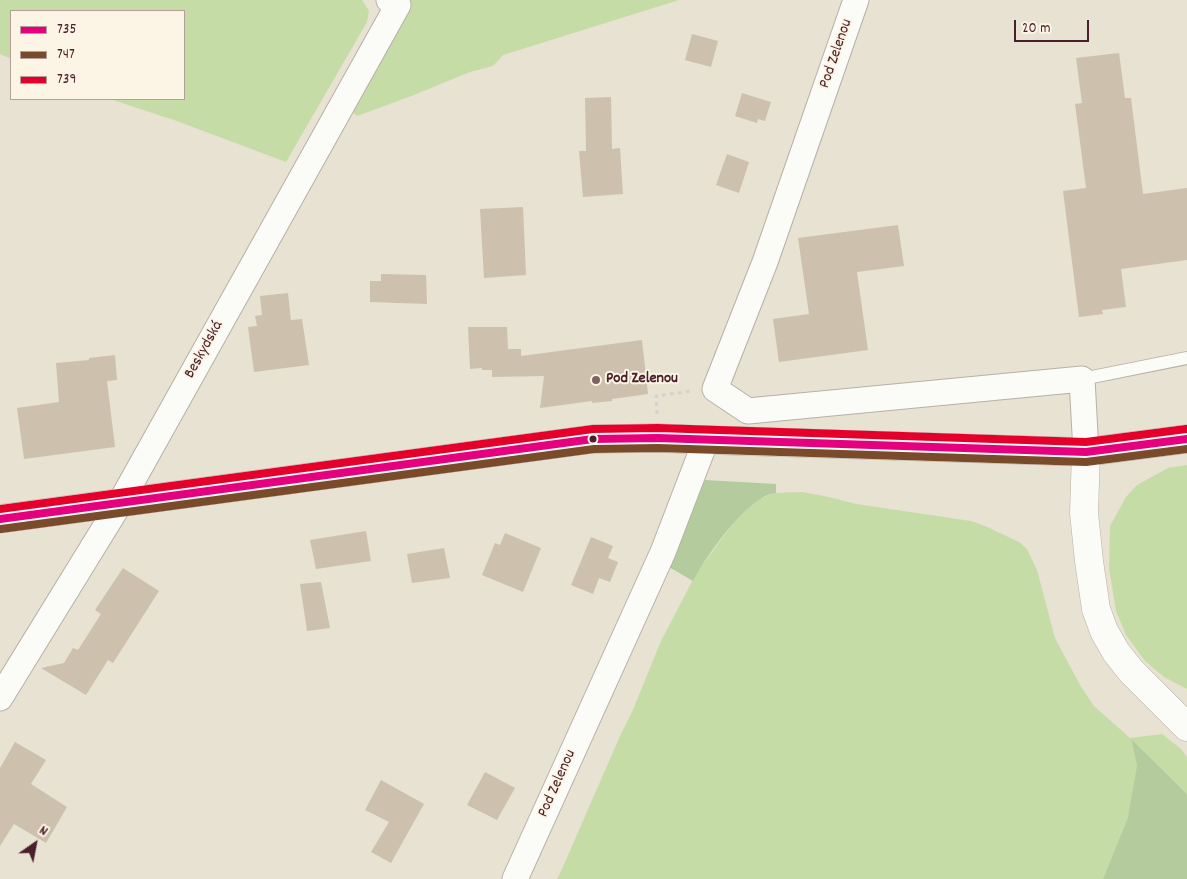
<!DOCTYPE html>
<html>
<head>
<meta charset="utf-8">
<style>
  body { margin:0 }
  #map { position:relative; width:1187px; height:879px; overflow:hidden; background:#e7e2d1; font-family:Dekko,sans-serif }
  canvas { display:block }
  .legend { position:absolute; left:10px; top:10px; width:175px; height:90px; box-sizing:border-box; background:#fcf5e5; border:1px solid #b59f9b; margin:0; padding:6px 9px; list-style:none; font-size:15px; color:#4a1f2b }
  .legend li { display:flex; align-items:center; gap:10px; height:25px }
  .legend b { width:25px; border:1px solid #b59f9b }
  .north { position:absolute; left:10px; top:819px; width:50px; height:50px; -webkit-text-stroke:4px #fcf5e5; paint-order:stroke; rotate:33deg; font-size:14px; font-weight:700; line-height:20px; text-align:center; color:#4a1f2b }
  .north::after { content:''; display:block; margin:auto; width:18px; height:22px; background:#4a1f2b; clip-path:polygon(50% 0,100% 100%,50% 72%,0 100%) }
  .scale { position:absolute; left:1014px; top:20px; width:75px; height:22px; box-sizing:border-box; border:2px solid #4a1f2b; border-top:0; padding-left:6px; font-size:15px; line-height:18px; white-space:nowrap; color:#4a1f2b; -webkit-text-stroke:4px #fcf5e5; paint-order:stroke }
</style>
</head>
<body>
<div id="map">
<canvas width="1187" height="879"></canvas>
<ul class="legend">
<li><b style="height:6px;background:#e5007d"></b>735</li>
<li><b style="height:6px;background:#7a4b2a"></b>747</li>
<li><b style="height:6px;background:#e4002b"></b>739</li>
</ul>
<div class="north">N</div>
<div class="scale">20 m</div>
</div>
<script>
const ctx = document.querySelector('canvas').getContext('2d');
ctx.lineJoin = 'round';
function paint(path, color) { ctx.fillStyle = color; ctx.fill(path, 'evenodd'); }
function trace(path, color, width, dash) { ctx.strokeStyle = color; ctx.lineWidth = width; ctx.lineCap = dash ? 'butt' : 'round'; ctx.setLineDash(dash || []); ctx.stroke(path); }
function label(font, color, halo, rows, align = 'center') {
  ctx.font = font + ' Dekko,sans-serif'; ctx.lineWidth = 4; ctx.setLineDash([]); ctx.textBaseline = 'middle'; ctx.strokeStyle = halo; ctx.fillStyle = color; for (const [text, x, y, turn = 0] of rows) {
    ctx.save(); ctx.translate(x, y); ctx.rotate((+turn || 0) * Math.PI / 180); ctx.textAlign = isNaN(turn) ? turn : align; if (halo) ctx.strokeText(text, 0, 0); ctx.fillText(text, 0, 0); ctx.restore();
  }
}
const green = new Path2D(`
  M0,0H362L369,11L367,22L286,162L174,120L110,99H184V11H11V59L0,54Z
  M409,0H679L503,55L493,66L470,72L414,95L357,116L350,110Z
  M1187,465V689L1164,677L1145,661L1126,635L1116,611L1109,568L1110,526L1126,497L1137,485L1168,468Z
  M802,492L829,497L856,504L971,521L985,526L1019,542L1027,549L1037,570L1055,638L1080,685L1094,706L1130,738L1162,734L1181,749L1187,757V794L1131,740L1137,766V780L1128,817L1103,879H557L562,869L620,736L632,712L661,641L696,574L734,522L748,508L758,500L773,493Z`);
const forest = new Path2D(`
  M705,480L776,484V493C748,495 706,557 693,581L669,567Z
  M1131,739L1187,794V879H1103L1128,817L1137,766Z`);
const building = new Path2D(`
  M692,34L718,41L711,67L685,60Z
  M1119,53L1125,98H1131L1143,194L1187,188V260L1121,269L1126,307L1102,310L1103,314L1079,317L1063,191L1086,188L1075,104L1082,103L1076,58Z
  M742,93L771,102L765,121L758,119L757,123L735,116Z
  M611,97L612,149L620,148L623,194L583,197L579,151H586L585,98Z
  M727,154L749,162L739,193L716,185Z
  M523,207L526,275L484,278L480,209Z
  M898,225L904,266L857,272L868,350L779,362L773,319L809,314L798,238Z
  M381,274L426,275L427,304L370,302V281H381Z
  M288,293L291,320L302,319L309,365L254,372L248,327L257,326L255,316L262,315L260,296Z
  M468,327H507L508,349H521V356L642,340L648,394L612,399V401L592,403V401L540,408L544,376L492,377V370H482V368L470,369Z
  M115,355L117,380L107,381L115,447L24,459L17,408L59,402L56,363L89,360V358Z
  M366,531L371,561L316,569L310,540Z
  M505,533L541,548L523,592L482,575L495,543L500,545Z
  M591,537L613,546L608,558L618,562L610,582L599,578L593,594L571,585Z
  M444,548L450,578L412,583L407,554Z
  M123,568L159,591L113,663L108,660L86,695L41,668L64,663L73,648L78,650L101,614L95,610Z
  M321,582L330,628L307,631L300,584Z
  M15,742L46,760L31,784L67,807L46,843L14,824L0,846V768Z
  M485,772L515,788L497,820L467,805Z
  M381,780L424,804L391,863L371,852L389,822L365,810Z`);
const path = new Path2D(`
  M657,414L656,396L692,391`);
const lane = new Path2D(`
  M1082,379L1187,358`);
const street = new Path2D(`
  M856,0L765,262L715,389L748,411L1082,379L1086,452
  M0,698L120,503L398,5L389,0
  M515,879L663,552L706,440`);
const secondary = new Path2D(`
  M0,519L593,439L658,438L706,440L1086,452L1187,439`);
const highway = new Path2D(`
  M1086,452L1084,513L1089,561L1096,609L1104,631L1116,652L1131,671L1187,727`);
const bus1 = new Path2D(`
  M0,519L593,439L658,438L1086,452L1187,439`);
const bus2 = new Path2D(`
  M1,529L594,449L658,448L1086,462L1187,449`);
const bus3 = new Path2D(`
  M0,509L593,429L658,428L1086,442L1186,429`);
const markers = [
  [596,380,5,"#816365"],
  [593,439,4.5,"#4a1f2b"]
];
const streetNames = [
  ["Pod Zelenou",837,54,-71],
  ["Beskydská",205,350,-61],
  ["Pod Zelenou",558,784,-66]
];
const poiNames = [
  ["Pod Zelenou",606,380]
];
paint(green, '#c6dca7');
paint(forest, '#b3cb9d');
paint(building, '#cdc1ae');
trace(lane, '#b8b0a7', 14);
trace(street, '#b8b0a7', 27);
trace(secondary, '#b8b0a7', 29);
trace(highway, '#b8b0a7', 29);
trace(path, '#d6d2ce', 3, [4, 4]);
trace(lane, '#fbfbf8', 12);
trace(street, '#fbfbf8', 25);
trace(secondary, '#fbfbf8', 28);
trace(highway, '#fbfbf8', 28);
trace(bus1, '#e5007d', 8);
trace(bus2, '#7a4b2a', 8);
trace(bus3, '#e4002b', 8);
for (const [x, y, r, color] of markers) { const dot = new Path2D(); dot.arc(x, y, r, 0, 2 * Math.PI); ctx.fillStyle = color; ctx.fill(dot); trace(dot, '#fcf5e5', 2); }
label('16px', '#4a1f2b', '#fcf5e5', streetNames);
label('bold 16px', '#4a1f2b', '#fcf5e5', poiNames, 'left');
</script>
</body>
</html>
